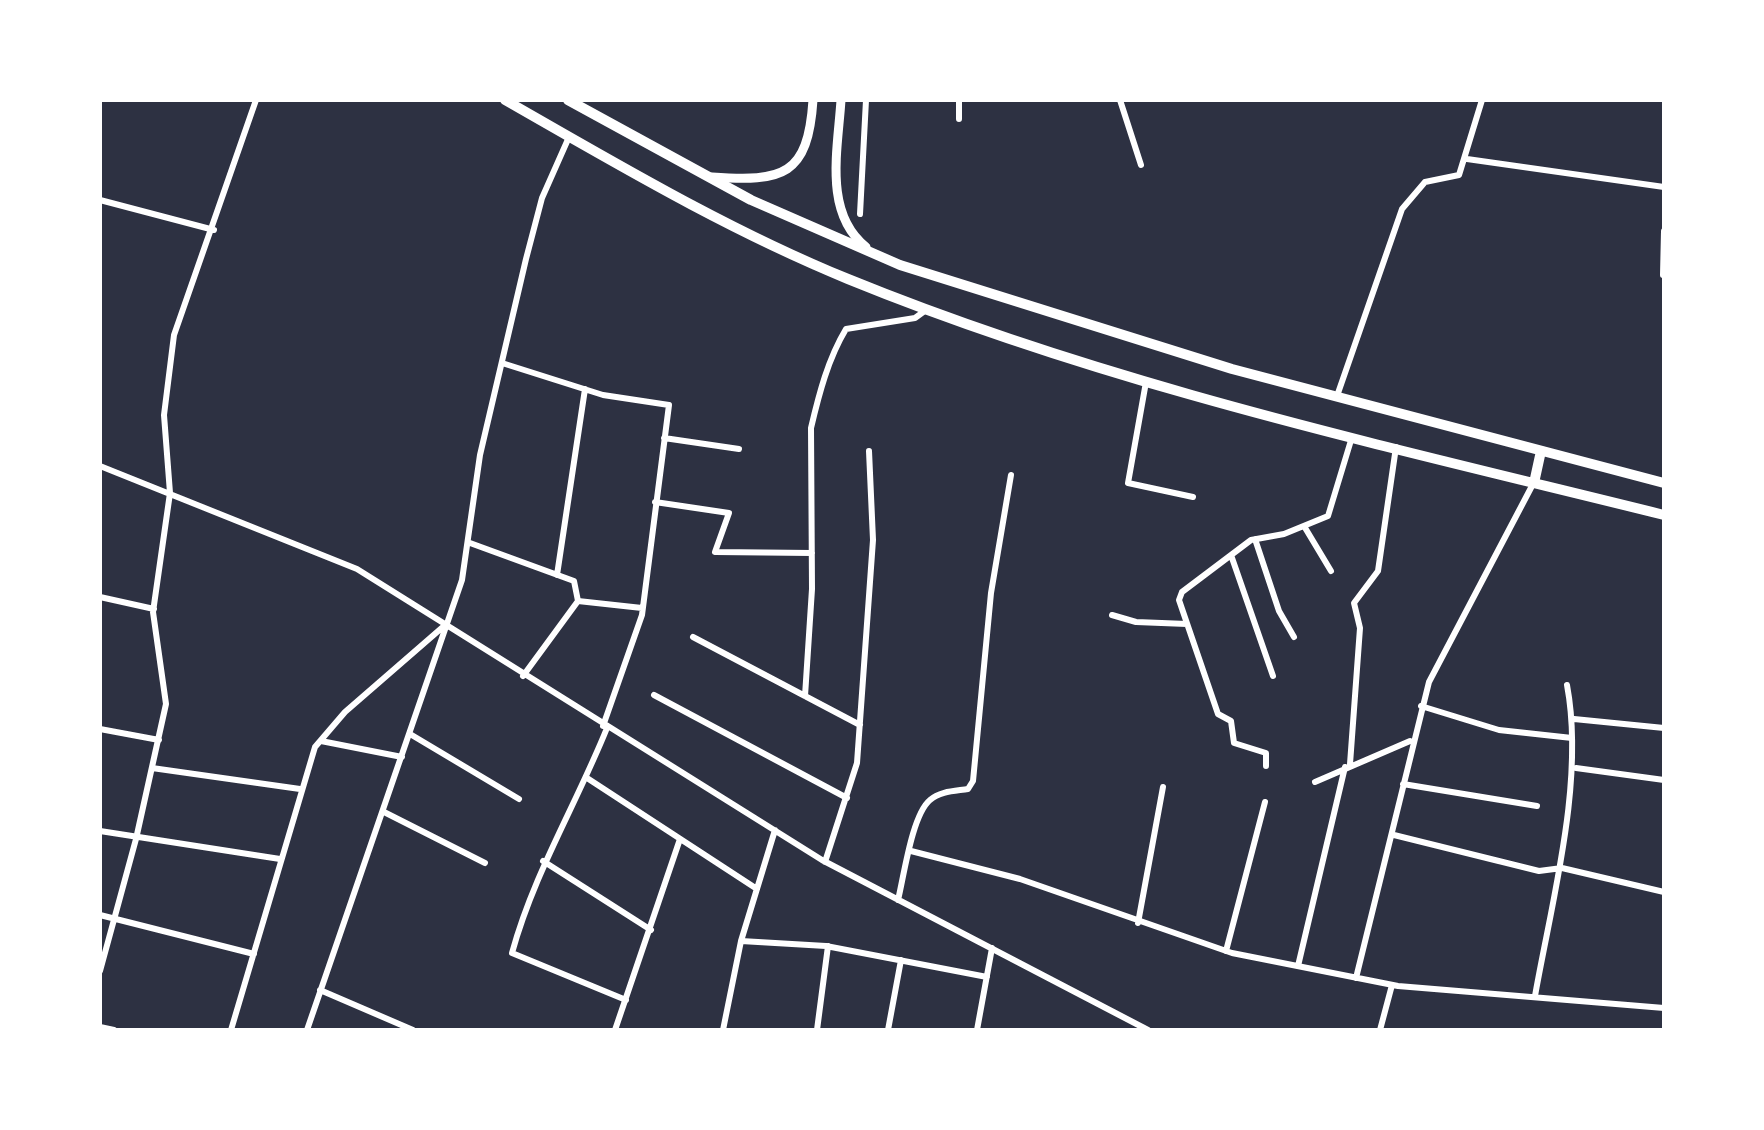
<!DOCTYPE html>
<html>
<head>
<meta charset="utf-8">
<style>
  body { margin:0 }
  #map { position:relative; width:1764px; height:1130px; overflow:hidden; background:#2d3142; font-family:Signika,sans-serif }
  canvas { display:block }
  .frame { position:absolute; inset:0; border:102px solid #fff; pointer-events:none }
</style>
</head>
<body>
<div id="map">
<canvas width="1764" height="1130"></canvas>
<div class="frame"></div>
</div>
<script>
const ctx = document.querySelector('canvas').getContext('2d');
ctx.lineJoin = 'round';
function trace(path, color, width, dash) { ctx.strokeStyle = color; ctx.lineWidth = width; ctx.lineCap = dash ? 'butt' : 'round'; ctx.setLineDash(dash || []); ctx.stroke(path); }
const minor = new Path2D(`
  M959,100V119
  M1120,100L1141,165
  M1467,159L1664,187
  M100,200L214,230
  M860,214L866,100
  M1663,275L1664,231
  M502,363L603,395L669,405L642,615L603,726
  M1146,382L1128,483L1193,497
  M1337,396L1402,209L1425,182L1459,175L1482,100
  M664,438L739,449
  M100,466L357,569L822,860L1148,1030
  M655,502L729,513L715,552L812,553
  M1304,526L1331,571
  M1255,539L1279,611L1294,637
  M470,543L574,581L578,601L642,608
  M1231,555L1273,676
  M557,575L585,389
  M100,597L154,609
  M1112,615L1136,622L1187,624
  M693,637L860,725
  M523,676L578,601
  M654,695L847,798
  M805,696L812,589L811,428C819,394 828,359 846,329L915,318L926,310
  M1421,706L1499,730L1572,738
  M1574,719L1664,728
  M607,728C576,805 534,873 512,953L626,1000
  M100,729L159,740
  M410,734L519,799
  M321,741L402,757
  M1350,764L1360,628L1354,603L1378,571L1396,447
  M1266,766V753L1234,743L1231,721L1218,714L1179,600L1182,592L1251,540L1284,534L1328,516L1352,437
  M152,768L300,789
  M1576,768L1664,780
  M587,778L757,889
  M1315,782L1410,741
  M1403,784L1537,806
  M384,812L485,863
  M100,831L280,859
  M1394,835L1539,871L1562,868L1664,892
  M911,851L1020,879L1232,953L1398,986L1664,1008
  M543,861L651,930
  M825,862L857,763L873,540L869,451
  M898,900C904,876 912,815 930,800C940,791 956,791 968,789L973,781L991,593L1011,475
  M100,915L254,954
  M1138,923L1163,787
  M741,941L826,946L987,977
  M1226,951L1265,802
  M1298,966L1345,767
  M100,971L136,839L166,704L153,612L170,493L164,415L174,335L256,100
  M1356,978L1429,682L1533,484
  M320,990L413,1030
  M1535,996C1552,900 1585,781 1567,685
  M100,1027L114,1030
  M231,1030L315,747L345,712L444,626
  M307,1030L462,580L480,455L526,259L542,198L569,137
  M615,1030L680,839
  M723,1030L741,941L775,830
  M817,1030L828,946
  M888,1030L901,960
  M977,1030L992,948
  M1380,1030L1392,985`);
const secondary = new Path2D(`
  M841,100C838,149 823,213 866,247
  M712,177C783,182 808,176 813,100`);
const trunk = new Path2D(`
  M505,100C617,164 728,230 848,279C1110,386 1390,447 1664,515
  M568,100L751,200L900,265L1232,369L1664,483
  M1534,483L1541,451`);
trace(minor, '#fff', 6);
trace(secondary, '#fff', 9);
trace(trunk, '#fff', 10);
</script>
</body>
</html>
